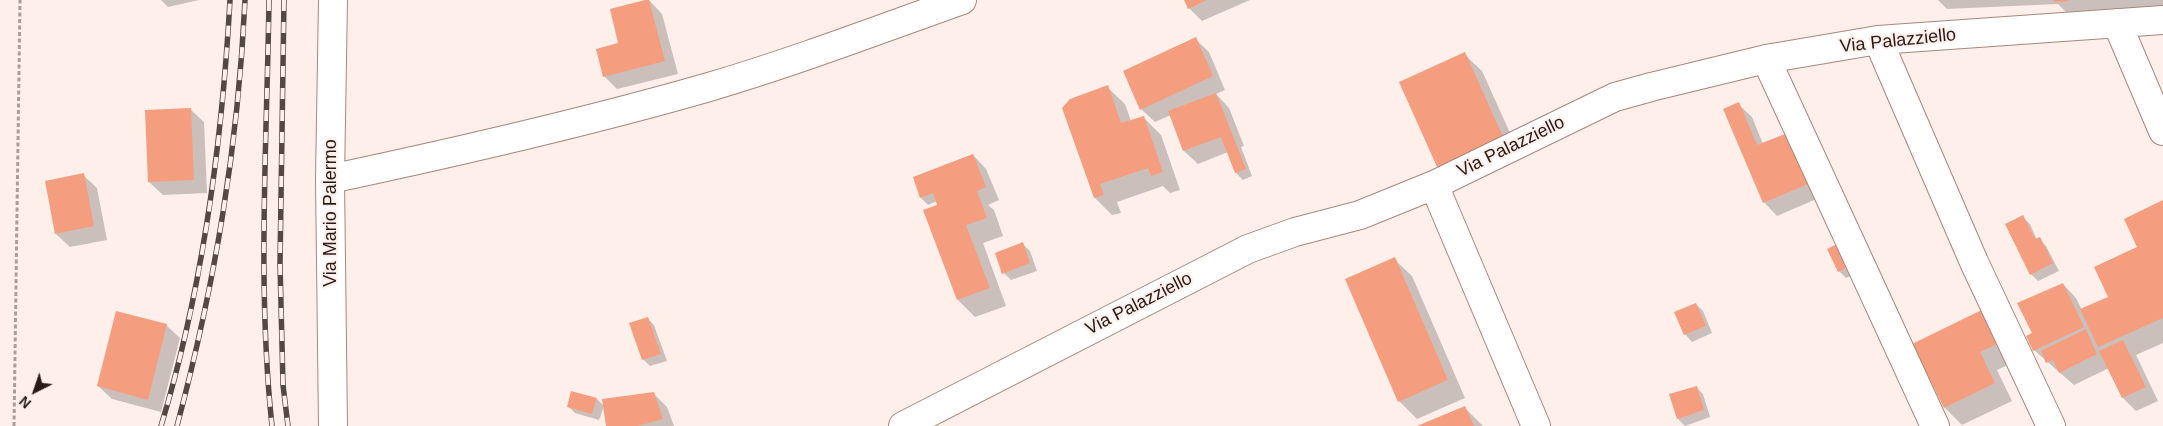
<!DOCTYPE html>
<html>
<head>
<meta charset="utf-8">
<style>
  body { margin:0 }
  #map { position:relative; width:2163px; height:426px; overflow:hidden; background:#feefea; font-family:Helvetica,sans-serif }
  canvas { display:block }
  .north { position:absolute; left:10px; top:366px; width:50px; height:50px; -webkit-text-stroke:4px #feefea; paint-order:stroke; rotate:221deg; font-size:14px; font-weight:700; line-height:20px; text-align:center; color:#281b16 }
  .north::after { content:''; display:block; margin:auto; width:18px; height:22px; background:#281b16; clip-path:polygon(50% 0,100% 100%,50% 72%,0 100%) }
</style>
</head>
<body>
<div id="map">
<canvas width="2163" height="426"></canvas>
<div class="north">N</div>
</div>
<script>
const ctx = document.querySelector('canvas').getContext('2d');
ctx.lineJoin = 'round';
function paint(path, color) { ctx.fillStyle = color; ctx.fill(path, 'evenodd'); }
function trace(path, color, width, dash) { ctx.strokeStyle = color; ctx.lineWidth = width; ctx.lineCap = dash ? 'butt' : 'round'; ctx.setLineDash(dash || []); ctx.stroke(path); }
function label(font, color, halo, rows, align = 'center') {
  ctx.font = font + ' Helvetica,sans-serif'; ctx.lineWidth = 4; ctx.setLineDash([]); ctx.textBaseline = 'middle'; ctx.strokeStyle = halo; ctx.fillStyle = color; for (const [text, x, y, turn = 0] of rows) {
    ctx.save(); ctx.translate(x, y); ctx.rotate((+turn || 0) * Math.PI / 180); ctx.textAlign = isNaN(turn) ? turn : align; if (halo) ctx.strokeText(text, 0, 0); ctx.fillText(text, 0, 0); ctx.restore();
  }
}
const shadow = new Path2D(`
  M161,0H199L168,7Z
  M649,0L662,14L678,74L617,89L604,76L620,44Z
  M1185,0H1250L1202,21L1189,8Z
  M1938,0H2163V15L2073,19L2058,4L1947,9Z
  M1195,39L1209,52L1225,90L1216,94L1229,108L1244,146L1241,147L1252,176L1243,180L1236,173L1228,152L1198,164L1184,151L1171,115L1155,122L1141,109Z
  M1464,54L1482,71L1521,157L1401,82Z
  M1107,87L1125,104L1131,121L1143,117L1161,135L1180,190L1170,193L1163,186L1117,202L1121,213L1112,215L1095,198Z
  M1738,104L1752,117L1763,144L1785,135L1790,140L1828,194L1777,216L1764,202Z
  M190,109L204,122L207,193L163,195L149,182Z
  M973,155L986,169L999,200L988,205L994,210L1003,236L983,243L1006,306L975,317L958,300L925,211L939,206L937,201L928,205L921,198Z
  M83,175L97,188L107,240L70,247L56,234Z
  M2163,202V343L2136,355L2158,401L2136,411L2123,398L2109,368L2074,385L2034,350L2033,333L2063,284L2076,298L2082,310L2109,297Z
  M2023,217L2030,224L2037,240L2039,239L2046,246L2059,271L2038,281L2031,274Z
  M1023,244L1030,251L1037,271L1011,280L1004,273Z
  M1829,250L1858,273L1846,278L1839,271Z
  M1394,259L1412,276L1465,398L1417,419L1399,401Z
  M1696,304L1703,311L1712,333L1692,342L1685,334Z
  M1989,308L2023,358L1997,370L2012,401L1962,425L1945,408Z
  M647,318L654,325L667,361L650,366L643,359Z
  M166,325L180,338L161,412L112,399L98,386Z
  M1696,387L1703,394L1710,417L1685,426L1678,419Z
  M654,394L667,407L674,426H607Z
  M597,399L604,406L599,420L575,413L568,406Z
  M1465,408L1483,426H1421Z`);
const building = new Path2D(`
  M645,0H649L665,61L603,77L596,49L618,43L610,9Z
  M1184,0H1207L1188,9Z
  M2054,0H2069V1L2055,2Z
  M1196,37L1213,76L1140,110L1123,71Z
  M1465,52L1504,139L1438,169L1399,82Z
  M1108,85L1121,123L1144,116L1163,172L1151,176L1148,168L1100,184L1104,195L1094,198L1062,108L1070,99Z
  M1216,93L1246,169L1235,173L1221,137L1183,151L1168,111Z
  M1739,102L1757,145L1785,134L1788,140L1796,136L1815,181L1763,203L1723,109Z
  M191,108L194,180L148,182L145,110Z
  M973,154L986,187L977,191L987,218L966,225L990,288L957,300L923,210L937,205L933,193L920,198L913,177Z
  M84,173L94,226L55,234L45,181Z
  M2163,200V318L2098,347L2080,309L2108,297L2094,267L2137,247L2124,219Z
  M2023,215L2035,239L2040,237L2053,263L2030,275L2005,224Z
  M1023,242L1030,263L1002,274L995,253Z
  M1841,242L1852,265L1838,272L1827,249Z
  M1395,257L1448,380L1398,402L1345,279Z
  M2063,283L2084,327L2033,351L2026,336L2032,333L2017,303Z
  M1696,303L1706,326L1684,335L1674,312Z
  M1990,306L2006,340L1980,352L1995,383L1944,408L1912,344Z
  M116,311L167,324L148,400L97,386Z
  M648,317L661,354L642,360L629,323Z
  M2086,329L2097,354L2059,373L2053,360L2046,363L2041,351Z
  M2123,340L2146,387L2122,398L2099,351Z
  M1697,386L1704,410L1677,419L1669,394Z
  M571,391L597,398L592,414L567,407Z
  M654,392L663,419L638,426H606L602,399Z
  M1465,406L1474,426H1417Z`);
const path = new Path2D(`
  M14,426L20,0`);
const minor = new Path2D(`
  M2117,23L2163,131
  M1878,40L1974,262L2051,426
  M1766,59L1935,426
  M330,179C457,152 584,123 709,87C794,62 878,30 962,0
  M1434,185L1536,426
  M333,426L330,179L333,0
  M903,426L1248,249L1295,232L1360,215L1434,185L1615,97L1651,87L1766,59L1878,40L2163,20`);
const rail = new Path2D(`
  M269,0C267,142 257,285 272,426
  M284,0L280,264L283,385L288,426
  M161,426C203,288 222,144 230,0
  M177,426C215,283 238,148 245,0`);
const streetNames = [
  ["Via Palazziello",1898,41,-6],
  ["Via Palazziello",1511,147,-26],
  ["Via Mario Palermo",331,213,-90],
  ["Via Palazziello",1139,304,-27]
];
paint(shadow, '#0003');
paint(building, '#f49d7f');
trace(minor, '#a8877c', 30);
trace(path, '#ac9d98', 3, [4, 2.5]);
trace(minor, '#fff', 28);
trace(rail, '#554742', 5.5);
trace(rail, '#feefea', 4, [11]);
label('18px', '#281b16', '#feefea', streetNames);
</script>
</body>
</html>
